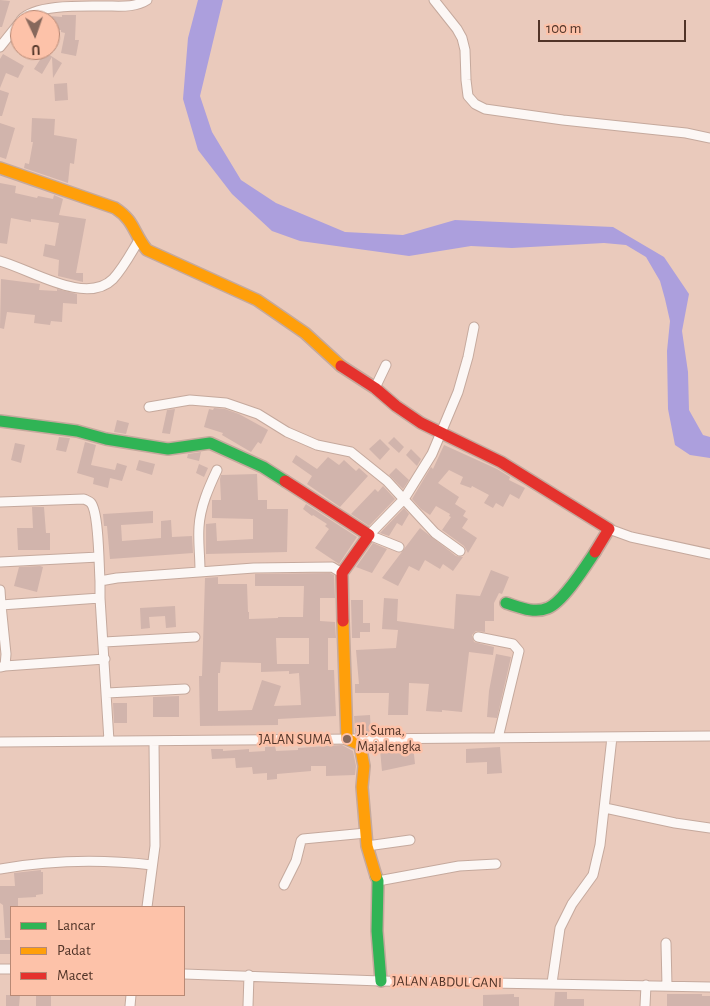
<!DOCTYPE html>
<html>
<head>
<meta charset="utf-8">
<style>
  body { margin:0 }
  #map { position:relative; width:710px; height:1006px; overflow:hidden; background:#eacabc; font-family:"Alegreya Sans",sans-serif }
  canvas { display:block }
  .legend { position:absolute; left:10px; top:906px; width:175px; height:90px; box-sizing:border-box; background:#fdc2a9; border:1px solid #b88975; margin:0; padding:6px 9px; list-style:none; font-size:15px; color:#513428 }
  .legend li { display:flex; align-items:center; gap:10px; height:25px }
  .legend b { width:25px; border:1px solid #b88975 }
  .north { position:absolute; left:10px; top:10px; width:50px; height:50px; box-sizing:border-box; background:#fdc2a9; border:1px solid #b88975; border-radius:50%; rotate:177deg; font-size:14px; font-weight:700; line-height:20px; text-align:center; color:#513428 }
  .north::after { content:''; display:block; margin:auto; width:18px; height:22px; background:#87685c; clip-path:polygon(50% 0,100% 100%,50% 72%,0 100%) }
  .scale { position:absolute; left:538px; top:20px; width:148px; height:22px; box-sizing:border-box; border:2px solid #513428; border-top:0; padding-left:6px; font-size:15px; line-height:18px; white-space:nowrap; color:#513428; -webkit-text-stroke:4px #fdc2a9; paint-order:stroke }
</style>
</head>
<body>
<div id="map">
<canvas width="710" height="1006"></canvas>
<ul class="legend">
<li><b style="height:6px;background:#30b455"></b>Lancar</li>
<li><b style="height:6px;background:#ff9f0a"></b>Padat</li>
<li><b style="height:6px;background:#e5322d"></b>Macet</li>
</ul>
<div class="north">U</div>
<div class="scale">100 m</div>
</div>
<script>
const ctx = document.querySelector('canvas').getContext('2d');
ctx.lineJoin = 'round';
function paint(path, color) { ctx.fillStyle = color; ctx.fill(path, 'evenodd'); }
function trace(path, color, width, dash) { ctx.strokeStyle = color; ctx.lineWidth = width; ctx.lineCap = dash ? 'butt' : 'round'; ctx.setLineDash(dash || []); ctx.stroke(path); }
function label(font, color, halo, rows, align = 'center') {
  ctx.font = font + ' "Alegreya Sans",sans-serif'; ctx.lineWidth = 5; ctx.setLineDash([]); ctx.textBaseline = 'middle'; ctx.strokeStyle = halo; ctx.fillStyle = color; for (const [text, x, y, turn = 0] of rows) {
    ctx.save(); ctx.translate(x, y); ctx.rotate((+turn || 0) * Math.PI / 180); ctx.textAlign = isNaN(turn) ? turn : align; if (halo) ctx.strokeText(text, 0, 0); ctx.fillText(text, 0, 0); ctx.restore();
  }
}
const water = new Path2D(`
  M198,0H223L200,96L212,132L241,180L276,203L345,232L403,235L455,220L613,227L664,257L689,294L682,331L688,372L689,410L703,435L710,437V458L690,455L675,445L668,409L667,351L670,321L665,299L660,281L646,257L626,245L604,243L512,248L471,246L409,256L300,241L272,231L232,194L198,150L183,99L188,38Z`);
const building = new Path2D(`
  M0,0L10,1L2,27H0Z
  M62,15H76L75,40H79L76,56L61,53L65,33L61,32V30H50V16L62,17Z
  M45,52L62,63L53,78L52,57L42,74L34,69Z
  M3,54L24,66L18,78L6,73L0,88V59Z
  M67,83L68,100L55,101L54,84Z
  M0,90L9,93L2,116H0Z
  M32,118L55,119L54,135L77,139L74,164L70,163L68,183L24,168L25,163L29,164L33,142H31Z
  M0,123L15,128L6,159L0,157Z
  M0,183L16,186L15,193L37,198L38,196L53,199L54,195L63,199L59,215L86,219L76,273H83V282L58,276L59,260L43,256L45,244L55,246L59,223L31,219V222L11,218L7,244L0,243Z
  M1,279L40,284L39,290L57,291V289L77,294V304L63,303L62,322L51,321L50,325L34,323L35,315L7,312L4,329L0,328Z
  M214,408L225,409L239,414L268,430L261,444L258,442L251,452L222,435L223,433L204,427L209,409L213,410Z
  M175,409L170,434L162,433L167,410Z
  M117,420L129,423L126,434L114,432Z
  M59,437L70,438L66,452L56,450Z
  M394,437L404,447L399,453L388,443Z
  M380,439L390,449L380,460L369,449Z
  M85,442L96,445L91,465L115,470L117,463L127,466L122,481L110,478L108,488L93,484L94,478L77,473Z
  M15,443L25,445L21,463L11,460Z
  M444,445L497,469L510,477L509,480L525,488L519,499L510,494L503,507L496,503L493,508L484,503L489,495L472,486L471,488L460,484L463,477L449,470L438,483L459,497L455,504L466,511L463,516L468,519L462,528L477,538L468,553L464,546L442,530L451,517L449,516L450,514L436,506L430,515L421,509L412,499L431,467L433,469Z
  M411,449L421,459L417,466L406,455Z
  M201,452L199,461L187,458L188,454Z
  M296,455L317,469L328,457L339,465L344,460L356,471L359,468L368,476L340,507L307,484L312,476L292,462Z
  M139,460L155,464L152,475L136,470Z
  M199,464L208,468L204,477L196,473Z
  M396,468L409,480L403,489L389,475Z
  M257,474L258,500H267V509H288L287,552L206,554V524L216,523L217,541L253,539V519L212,518V500H221L220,479L221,475Z
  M383,486L395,499L369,526L351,514L375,489L378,492Z
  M306,504L357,537L339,564L315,548L329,529L325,526L327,524L313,515L312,516L303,509Z
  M32,507H44L46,533H50V550H18L17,528H33Z
  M404,508L409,514L402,526L397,523L389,536L380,533Z
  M153,511V523L121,525L122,541L161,538V521L171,520L172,537L192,536L193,553L110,559L107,526H104L103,514Z
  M420,528L456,556L463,557L453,571L443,564L440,569L425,560L419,571L409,566L398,586L382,578Z
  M373,543L387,549L372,573L356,567Z
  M40,566L43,567L37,592L14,586L19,567Z
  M491,570L509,577L502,594L499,593L494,603V621H485V632L476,631L472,635L474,642L494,647L493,655L469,652L462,712L442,710V712L426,711L429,684L409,683L408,715H388L389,693H355V684H359L356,650L396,648L398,630L382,629L384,598L398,599L397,621L454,629L456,594L480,596Z
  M330,573L334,575L335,598H320V621L335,622L336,638H328V670H334L336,716L278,719V725L200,726L199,676H202L205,578L218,577V584H247L248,612H249V619L278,618V617H303L304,586H255V574ZM276,638H309V664H277ZM221,662L261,663V672L289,671V674L299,673L301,705L274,706L281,686L262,680L252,710L218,711V673H220Z
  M351,600H363V623H370V632H360V638H352Z
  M175,606L176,627L166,628L165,616L149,617L150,628L141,629L140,608Z
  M496,654L511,657L497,718L487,717L489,691Z
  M179,696V717H153V697Z
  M113,703H127V723H114Z
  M370,715L371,733H355L354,716Z
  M342,745L353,751L356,766L355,775L326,776V766H311V771L277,774V779L267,780V773L253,774L252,767L236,768L235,758L212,759L211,749H223V751L249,749V752L265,751V747L275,746L276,751L298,750V748L326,746Z
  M413,745L415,764L382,771L380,750L392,749V747Z
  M500,747L502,773L487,774V762L466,763V749Z
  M41,870V872H43V894L36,895V897L18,898V906L11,907V938H5L3,905L0,903V886H15L14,873Z
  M0,940H11V954H0Z
  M555,992H567V999H584V1006H554Z
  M514,994V997H519V1006H483V995Z
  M667,994H702V996H710V1006H667Z
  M6,995H20L19,1006H6Z
  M36,995H51V1006H36Z`);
const street = new Path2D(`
  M434,0L457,29L462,38L465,50L466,80L468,96L475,104L485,109L563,120L686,133L710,138
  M21,20C35,4 84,6 105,6C119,6 135,8 147,0
  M0,47L20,22
  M0,261C30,269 86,306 113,279C124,267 131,253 139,240
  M375,388L386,365
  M149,407L190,400L226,403L258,414L287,432L317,445L351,452L387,481L435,533L460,551
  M0,502L84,499C86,500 89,501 91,503C99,513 99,567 100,581
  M609,529L631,537L710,554
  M399,547L369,535L404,499L432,454L458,392L468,357L474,327
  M0,562L99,557
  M200,571C200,556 198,541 199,527C200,507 209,487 217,470
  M0,590L1,605L100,598V581L117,578L254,568L332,567L342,573
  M100,598L109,741
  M478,637L513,644L519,651L498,738
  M104,642L195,637
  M5,666L105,659
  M0,667L5,666L6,654L1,605
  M107,693L185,689
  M0,742L710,736
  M605,808L675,823L710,828
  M367,846L410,840
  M0,869C51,860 101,859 152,865
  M378,881L459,866L496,864
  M284,885L296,861L301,841L303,839L366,833
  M147,907L155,846L154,741
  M666,943L667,986
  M0,969H11
  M184,974L381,981L710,987
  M552,983L560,928L572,904L593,875L600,845L612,737
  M130,1006L131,995
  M248,1006L249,975
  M645,1006L646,985`);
const fast = new Path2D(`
  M0,421L77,431L106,439L168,449L210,443L263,467L285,481
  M506,603C519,607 534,614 548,608C563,602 585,567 595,552
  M376,876L378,881L377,931L381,981`);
const slow = new Path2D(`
  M0,168L115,208C135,221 133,233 147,250L257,300L305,333L341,366
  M343,621L347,739L360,745L364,766L362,787L367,846L376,876`);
const jam = new Path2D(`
  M341,366L375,388L396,406L421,423L501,462L609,529L595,552
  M285,481L369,535L342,573L343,621`);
const markers = [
  [347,739,5,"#87685c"]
];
const poiNames = [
  ["Jl. Suma,",357,731],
  ["Majalengka",357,747]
];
const streetNames = [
  ["JALAN SUMA",295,740],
  ["JALAN ABDUL GANI",447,982,1]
];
paint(water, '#ac9fdd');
paint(building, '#d1b4ac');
trace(street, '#c5a99d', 11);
trace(fast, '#c5a99d', 14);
trace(slow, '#c5a99d', 14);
trace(jam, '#c5a99d', 14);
trace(street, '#fcf7f5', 9);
trace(fast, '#30b455', 11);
trace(slow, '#ff9f0a', 11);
trace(jam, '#e5322d', 11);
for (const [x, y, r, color] of markers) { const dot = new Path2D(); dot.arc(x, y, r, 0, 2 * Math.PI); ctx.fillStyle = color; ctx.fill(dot); trace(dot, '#fdc2a9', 2); }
label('14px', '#513428', '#fdc2a9', poiNames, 'left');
label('14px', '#513428', '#fdc2a9', streetNames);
</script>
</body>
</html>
